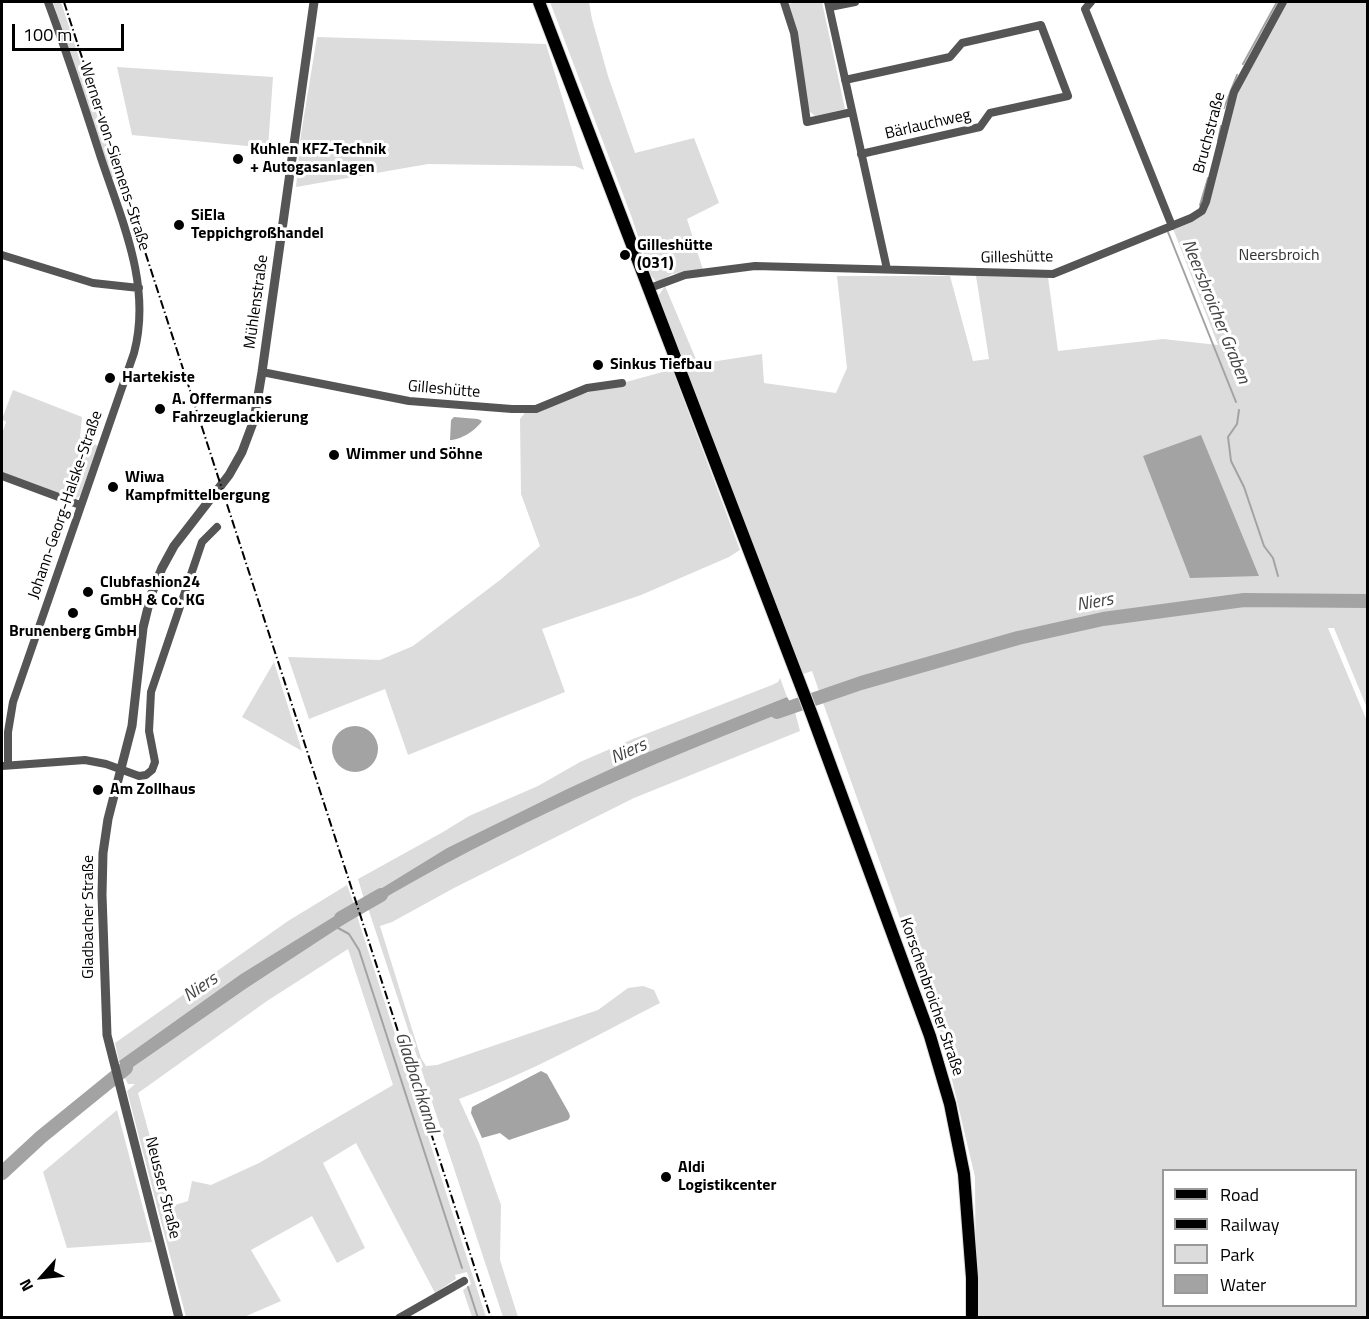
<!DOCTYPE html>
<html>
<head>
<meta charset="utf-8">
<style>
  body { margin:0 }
  #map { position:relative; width:1369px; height:1319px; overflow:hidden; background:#fff; font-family:"Titillium Web",sans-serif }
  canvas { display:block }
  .frame { position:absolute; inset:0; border:3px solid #000; pointer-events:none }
  .legend { position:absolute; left:1162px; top:1169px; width:195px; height:138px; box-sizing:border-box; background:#fff; border:2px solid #999; margin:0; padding:8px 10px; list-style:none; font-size:18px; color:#000 }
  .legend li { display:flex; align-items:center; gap:12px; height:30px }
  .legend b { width:30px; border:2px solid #999 }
  .north { position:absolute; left:12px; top:1247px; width:60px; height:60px; -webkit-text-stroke:4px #fff; paint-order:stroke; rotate:243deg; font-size:16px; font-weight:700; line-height:24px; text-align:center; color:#000 }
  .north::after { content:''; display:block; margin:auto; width:21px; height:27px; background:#000; clip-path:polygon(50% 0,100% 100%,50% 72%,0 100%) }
  .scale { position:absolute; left:12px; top:24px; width:112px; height:27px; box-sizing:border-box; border:3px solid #000; border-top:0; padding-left:8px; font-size:18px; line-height:21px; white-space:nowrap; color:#000; -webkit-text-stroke:4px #fff; paint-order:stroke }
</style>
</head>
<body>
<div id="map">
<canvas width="1369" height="1319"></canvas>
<div class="frame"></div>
<ul class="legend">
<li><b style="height:8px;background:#000"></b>Road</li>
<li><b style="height:8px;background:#000"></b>Railway</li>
<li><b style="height:16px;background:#dcdcdc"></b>Park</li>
<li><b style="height:16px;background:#a3a3a3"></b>Water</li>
</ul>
<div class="north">N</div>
<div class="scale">100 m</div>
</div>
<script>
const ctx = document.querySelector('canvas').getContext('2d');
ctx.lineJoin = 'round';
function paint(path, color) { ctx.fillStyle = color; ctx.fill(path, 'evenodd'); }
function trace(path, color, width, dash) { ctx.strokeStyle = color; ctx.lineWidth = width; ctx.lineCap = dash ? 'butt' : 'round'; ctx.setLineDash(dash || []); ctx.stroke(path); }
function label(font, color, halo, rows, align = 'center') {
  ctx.font = font + ' "Titillium Web",sans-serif'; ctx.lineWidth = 6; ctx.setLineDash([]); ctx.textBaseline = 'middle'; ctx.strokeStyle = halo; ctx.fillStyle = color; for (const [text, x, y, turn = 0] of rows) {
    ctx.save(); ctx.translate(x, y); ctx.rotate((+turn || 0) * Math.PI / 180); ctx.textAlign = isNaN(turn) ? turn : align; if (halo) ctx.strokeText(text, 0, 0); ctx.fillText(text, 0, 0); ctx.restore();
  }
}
const green = new Path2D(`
  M53,2H61L117,176L111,178Z
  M550,2H589L592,19L608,76L635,153L694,138L719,203L687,219L703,270L672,274L657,283L650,274L632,218Z
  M797,2H822L845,109L815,116L808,110C803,73 799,38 788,4Z
  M1285,2H1367V595C1268,596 1167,600 1069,621C984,639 902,665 819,691L812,671L803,674L657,298L665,286L698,364L762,354L764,383L836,393L847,368L837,276H950L973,361L989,359L976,276L1048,277L1058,351L1163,339L1218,345L1172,226L1200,213L1233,102Z
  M317,37L546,44L584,170L575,166L428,164L296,187L301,134Z
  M117,67L273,77L268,148L132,135Z
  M666,371H673L740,550L729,557L641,595L542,629L565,692L408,755L385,689L309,719L288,657L380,660L413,646L500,580L540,546L521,494L520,419L528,409Z
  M13,390L82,417L80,437L98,446L80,496L74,500L2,473V434L6,422L2,419Z
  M1318,604L1367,605V708L1334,628H1328L1367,721V1317H976L975,1177L941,1033L822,700L910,672L1071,629L1157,615L1241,606ZM1164,1170H1356V1306H1164Z
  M274,662L302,751L242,717Z
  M780,678L787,697L641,755L567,789L447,848L364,899L358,879L443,832L469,816L538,786L580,762L633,739L772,685L778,682Z
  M794,708L800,731L634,798L454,888L392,922L380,926L421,1058L426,1066L437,1065L598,1010L628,988L643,986L654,990L660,1003C594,1037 529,1073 459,1099L479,1143L501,1205L500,1260L518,1317H503L368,908C503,827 648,765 794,708Z
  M347,885L354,904L241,974L119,1061L115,1043L288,921Z
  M357,916L486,1317H472L463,1290L471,1284L467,1272L455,1275L456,1279L435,1293L356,1143L323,1163L365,1248L337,1263L312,1216L251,1250L281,1301L244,1317H186L127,1091L135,1084H128L123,1074L247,988ZM348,949L393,1085L259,1163L211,1185L192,1181L188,1201L169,1207L138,1093L267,1001Z
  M117,1110L152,1242L67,1248L43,1172Z`);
const water = new Path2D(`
  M454,417L478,419L482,421C476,430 461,440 450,440L451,420Z
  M1201,435L1259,576L1190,578L1143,456Z
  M787,697L794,708C648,765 503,827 368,908L364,899L447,848L567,789L641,755Z
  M332 749a23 23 0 1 1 46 0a23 23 0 1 1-46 0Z
  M354,904L357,916L247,988L123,1074L119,1061L241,974Z
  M541,1071L547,1074L569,1113L570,1117L568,1120L509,1140L500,1133L482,1138L471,1113L472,1107Z`);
const stream = new Path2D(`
  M1243,64L1277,2
  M1224,108L1237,75
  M1218,141L1221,126
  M1200,205L1208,178
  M1168,232L1236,402
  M1239,410L1237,424L1228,437L1231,461L1244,487L1264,546L1273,558L1278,576
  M1279,597V600
  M338,928L349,934L359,950L462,1268
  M468,1287L478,1318`);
const river = new Path2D(`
  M777,712L861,683L1018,638L1103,619L1244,600L1368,601
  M341,918L381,895
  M2,1173L41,1137L126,1068`);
const minor = new Path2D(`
  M784,2L794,33L807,122L852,112
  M828,2L887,269
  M1091,2L1085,9L1172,226
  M830,7L855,2
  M845,80L950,57L962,43L1041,25L1068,96L990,113L980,127L861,154
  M2,255L93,283L139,288
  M650,288L685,275L755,266L1053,274L1191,218L1202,211L1206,202L1234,92L1283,2
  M262,372L409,401L512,409H536L587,388L622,383
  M2,476L80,505
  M8,765V732L13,702L134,353C152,286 122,221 101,158C84,105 67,53 48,2
  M2,766L85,760L106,764L139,776L146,775L152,770L155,762L149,731L151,692L202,542L217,527
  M399,1318L464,1281`);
const tertiary = new Path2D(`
  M179,1318L107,1035L102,895L103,853L108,819L132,726L143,628L151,595L162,568L174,546L229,475L242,452L254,420L262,372L314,2`);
const primary = new Path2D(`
  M539,2L812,715L930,1036L950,1104L964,1174L972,1278V1318`);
const rail = new Path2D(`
  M64,2L491,1318`);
const markers = [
  [238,159,6,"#000"],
  [179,225,6,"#000"],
  [625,255,6,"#000"],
  [598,365,6,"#000"],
  [110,378,6,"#000"],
  [160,409,6,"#000"],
  [334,455,6,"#000"],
  [113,487,6,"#000"],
  [88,592,6,"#000"],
  [73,613,6,"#000"],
  [98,790,6,"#000"],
  [666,1177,6,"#000"]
];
const streetNames = [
  ["Bärlauchweg",928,125,-13],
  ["Bruchstraße",1210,133,-75],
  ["Werner-von-Siemens-Straße",114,157,72],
  ["Gilleshütte",1017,258,-1],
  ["Mühlenstraße",257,302,-82],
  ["Gilleshütte",444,390,5],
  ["Johann-Georg-Halske-Straße",66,505,-71],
  ["Gladbacher Straße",89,917,-90],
  ["Korschenbroicher Straße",931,997,71],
  ["Neusser Straße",162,1188,76]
];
const poiNames = [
  ["Kuhlen KFZ-Technik",250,150],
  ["+ Autogasanlagen",250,168],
  ["SiEla",191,216],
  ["Teppichgroßhandel",191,234],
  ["Gilleshütte",637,246],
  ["(031)",637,264],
  ["Sinkus Tiefbau",610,365],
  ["Hartekiste",122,378],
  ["A. Offermanns",172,400],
  ["Fahrzeuglackierung",172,418],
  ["Wimmer und Söhne",346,455],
  ["Wiwa",125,478],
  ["Kampfmittelbergung",125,496],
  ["Clubfashion24",100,583],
  ["GmbH & Co. KG",100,601],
  ["Brunenberg GmbH",73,632,"center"],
  ["Am Zollhaus",110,790],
  ["Aldi",678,1168],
  ["Logistikcenter",678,1186]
];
const parkNames = [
  ["Neersbroich",1279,256]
];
const waterNames = [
  ["Neersbroicher Graben",1215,312,68],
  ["Niers",1095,603,-10],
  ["Niers",629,752,-24],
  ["Niers",201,988,-34],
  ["Gladbachkanal",416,1083,72]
];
paint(green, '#dcdcdc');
paint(water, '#a3a3a3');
trace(stream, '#a3a3a3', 2);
trace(river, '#a3a3a3', 14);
trace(primary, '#dbdbdb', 14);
trace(minor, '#555', 8);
trace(tertiary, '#555', 9);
trace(primary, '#000', 12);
trace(rail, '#000', 2, [9, 3, 1.5, 3]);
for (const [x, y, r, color] of markers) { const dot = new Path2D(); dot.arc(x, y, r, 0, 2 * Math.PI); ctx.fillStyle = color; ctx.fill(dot); trace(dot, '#fff', 2); }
label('16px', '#000', '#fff', streetNames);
label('bold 16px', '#000', '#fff', poiNames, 'left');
label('16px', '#333', '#fff', parkNames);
label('italic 18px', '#444', '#fff', waterNames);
</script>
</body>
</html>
